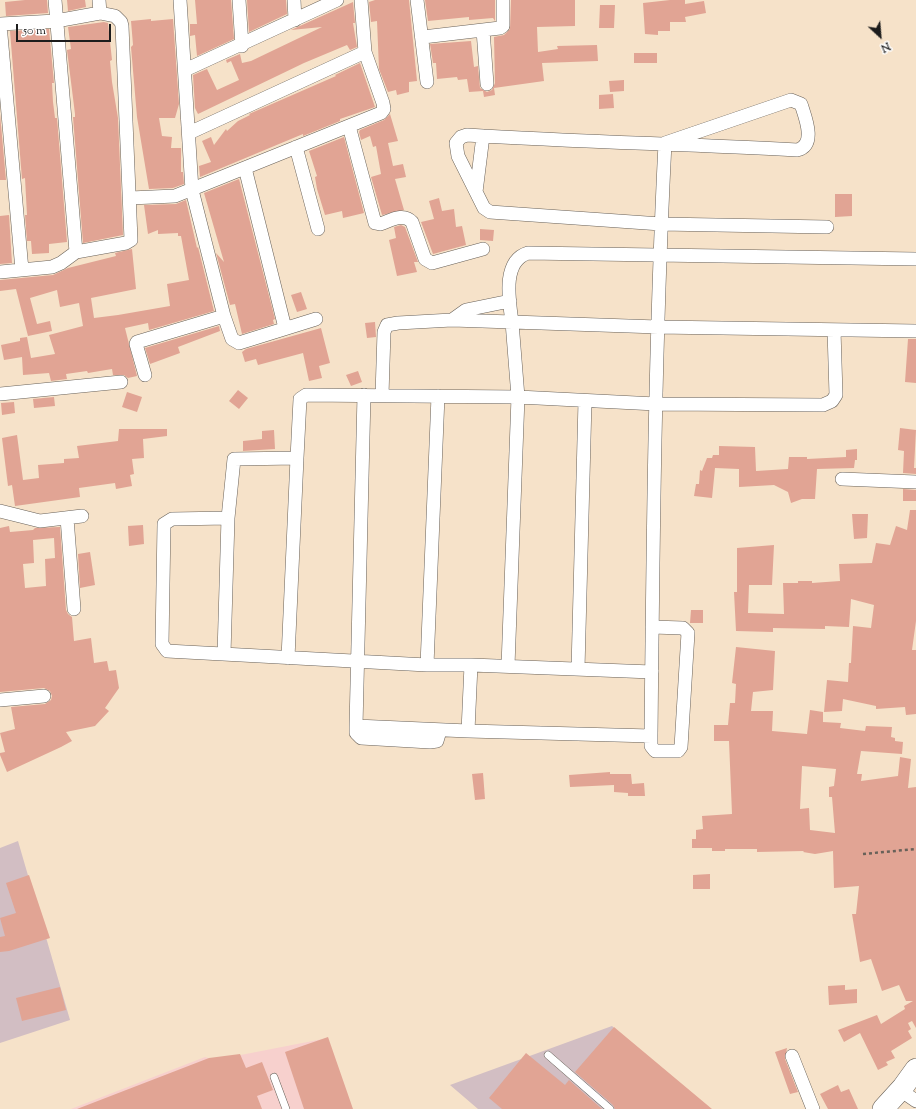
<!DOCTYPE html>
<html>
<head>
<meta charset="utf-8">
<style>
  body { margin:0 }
  #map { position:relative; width:916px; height:1109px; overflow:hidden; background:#f6e2c9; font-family:"Sorts Mill Goudy",serif }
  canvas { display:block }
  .north { position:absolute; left:860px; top:16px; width:40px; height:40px; -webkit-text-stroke:3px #fff; paint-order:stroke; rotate:154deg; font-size:11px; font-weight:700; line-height:16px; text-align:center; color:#1c1c1c }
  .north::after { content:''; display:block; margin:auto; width:14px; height:18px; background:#1c1c1c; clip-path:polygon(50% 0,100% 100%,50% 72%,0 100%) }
  .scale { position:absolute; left:16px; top:24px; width:95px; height:18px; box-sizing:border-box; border:2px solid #1c1c1c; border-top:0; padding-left:5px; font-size:12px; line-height:14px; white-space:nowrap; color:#1c1c1c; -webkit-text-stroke:3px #fff; paint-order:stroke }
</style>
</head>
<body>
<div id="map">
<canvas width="916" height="1109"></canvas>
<div class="north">N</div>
<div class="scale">50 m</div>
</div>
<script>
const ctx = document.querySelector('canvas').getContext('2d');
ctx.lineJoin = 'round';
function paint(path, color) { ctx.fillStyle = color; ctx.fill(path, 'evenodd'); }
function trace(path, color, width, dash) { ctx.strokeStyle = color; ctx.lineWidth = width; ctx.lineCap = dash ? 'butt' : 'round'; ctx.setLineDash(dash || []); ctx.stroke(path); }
const built = new Path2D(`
  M328,1038L349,1109H71L205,1057L215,1060Z`);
const industrial = new Path2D(`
  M18,841L70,1020L0,1043V848Z
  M612,1026L705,1109H478L450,1085Z`);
const building = new Path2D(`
  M25,0H47L48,13L6,16L5,2Z
  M67,0H85L86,7L68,11Z
  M195,0H231L234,39L197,56L195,35L190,36V24H197Z
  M247,0H286L287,14L249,32Z
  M375,0H409L417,81L409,82V92L397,95L396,90L388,92L379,69L377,21L371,22L369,2Z
  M425,0H495V21L493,18L469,20V17L428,21Z
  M511,0H575V26L537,27L538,52L558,49L557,46L597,45L598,61L542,63L544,81L494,88L495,95L484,97L483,91L469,92L467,79L458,80L457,77L437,79L436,63H433L430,44L471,41L474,67L478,66L480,88L487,92L492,90L495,83L494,37L504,35L510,29Z
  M670,0H685V4L704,1L706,13L685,17L686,22H670V31H658V35L645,34L643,3Z
  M353,2L355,23H353L357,47L350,50L347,45L304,63L198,114L195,108L193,75L207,69L217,90L239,80L231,61L227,63L226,60L240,54L242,63L251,61L322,27L291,30Z
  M600,5H615L614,28H599Z
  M151,19V21L173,19L179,104L175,118H159L162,136L172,137L171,148H181V172H183L184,184L173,188L149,189L137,117L131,47L133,45L131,21Z
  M104,22L108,23L112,60L110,61L112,82L118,118L123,235L83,243L73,117H75V114L67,50L71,49L68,27Z
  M49,29L54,83H52L53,102L55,118H57L67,242L49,244V253L32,254L31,241H27L25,215H27L25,178L22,179L10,31Z
  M634,53H657V63H634Z
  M360,63L375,107L340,119V121L303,136V134L200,177L199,166L211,162L202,141L211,137L214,145L226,129L227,131L238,121L250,115L249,114L336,76L335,75Z
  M624,80V91L610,92L609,81Z
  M613,94L614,108L599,109V95Z
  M0,114L6,180H0Z
  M390,114L398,141L388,143L393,166L403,164L406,177L395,179L404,210L382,215L371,177L381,174L376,146L373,147L370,136L361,140L359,132L360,130L384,120Z
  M344,137L364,213L343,218L342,211L325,215L317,189L315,177L317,176L309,151Z
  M239,179L275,319L273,320L274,324L242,334L235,304L230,305L216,253L224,262L204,193Z
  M835,194H852V216L835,217Z
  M439,198L442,211L454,209L456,227L462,226L466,245L433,254L421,222L434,219L429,201Z
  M186,200L197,248L198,247L214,311L149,330L148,323L125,328L137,376L128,378L124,375H113L112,369L88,373L87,371L66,374L67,379L51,381L49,373L23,375L22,357L4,360L1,345L20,341V338L27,337L31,358L55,354L49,335L83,326L79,303L60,307L57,290L30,298L37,324L50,321L52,331L28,336L16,289L0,291V280L53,275L68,268L116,256L115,253L132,249L136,289L91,298L94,318L118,315L170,306L167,284L189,280L181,236H178V233L158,234V230L148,234L144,205L176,204Z
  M9,215L12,263L0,264V216Z
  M401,225L405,227L418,262H414L417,272L397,276L389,240L396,238L394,227Z
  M480,229L494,230L493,241L480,240Z
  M301,292L307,309L297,312L291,295Z
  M375,322L376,337L367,338L365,323Z
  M219,326L220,331L178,347L180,353L150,364L145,348Z
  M321,328L330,363L319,366L322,378L309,381L303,353L258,365L256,359L245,362L242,352L246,349Z
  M908,339H916V383L905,382Z
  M358,371L362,382L351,386L346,375Z
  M238,390L248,398L239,409L229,401Z
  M127,392L142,397L137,412L122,407Z
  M54,397L55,406L34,408L33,399Z
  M14,402L15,413L2,415L1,403Z
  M900,428L916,430L914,468H916V474L903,473L904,451L898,450Z
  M119,429H167V436L143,439L144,458L132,459L134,474L130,475L132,486L116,489L115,483L79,488L80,497L15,506L12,485L8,486L2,438L17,435L23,480L39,478L38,465L64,463V459L79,458L77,446L118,441Z
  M274,430L275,449L243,451V441L262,439V431Z
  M719,446L755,447L756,471L788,469L789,457H807V459L846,457V450L857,449V460H855L854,468L817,469L815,499H802L791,503L788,492L774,485L739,487V469L715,468L712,498L694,496L696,484H699L700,470L702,471L707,458H712L713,455H719Z
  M903,489L916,490V501H903Z
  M910,510H916V621L912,650H916V714L906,715L905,707L876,709V706L843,699L842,711L824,712L827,680L848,682L849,663H851L853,626L871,628L874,605L851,599L849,627L825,626V629L773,628V632L736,631L734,592H737V548L774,545L772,585H749L748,613L784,614L783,583H798V581H812V583L840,581L839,564L872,563L876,543L890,545L896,526L907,530Z
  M852,514H868L867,538L854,539Z
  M143,525L144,544L129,546L128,526Z
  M9,526L10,532L33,530L35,528L60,527L66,610L68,614L72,617L74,641L91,638L94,663L107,661L109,671L116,670L119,688L105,708L109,711L95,726L66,732L72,741L61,747L7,772L0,755V753L5,752L0,733L15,729L11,707L45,704L51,700L52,696L50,691L44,688L0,692V528ZM54,538L55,558L45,559L46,586L25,588L23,564L34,563L33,540Z
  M90,552L95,585L80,588L78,554Z
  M691,610H703V623H690Z
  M736,647L775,651L773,690L753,692L751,711H773L772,731L807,734L810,710L823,712V722L841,723L840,728L865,731L866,726L892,727L891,737L895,738V741L903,742L902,754L861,751L857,774H862L861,781L898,776L900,757L911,759L908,788L916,787V1028L912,1021L908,1023L911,1029L908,1031L912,1038L891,1051L895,1058L886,1062L888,1065L878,1070L860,1033L844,1042L838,1030L877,1015L881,1024L905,1009L904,1006L913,1001H906L899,985L882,991L871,959L860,962L852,914H856L859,886L834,888L833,851L815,854L803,852L804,851L757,852V849H725V851H712V848H692V839H696V830L703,829L702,816L732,814L729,741H714V725H728L730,703H735L736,684L732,683ZM802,766L836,769L834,786L829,787V797H832L835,833L810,830L809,808L800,809Z
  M610,772V774H631L632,784L644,783L645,796H628V793L614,792V785L570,787L569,775Z
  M483,773L485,799L475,800L472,774Z
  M710,874V889H693V875Z
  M29,875L50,938L9,951L0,952V937L5,936L0,918L16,913L6,883Z
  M845,985V990L857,989V1003L829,1005L828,986Z
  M60,987L66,1010L22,1021L16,998Z
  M614,1027L712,1109H615L613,1105L575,1072Z
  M328,1037L353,1109H304L285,1052Z
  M787,1048L785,1059L798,1092L790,1094L775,1052Z
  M526,1053L565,1085L569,1080L602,1109H502L489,1098Z
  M240,1054L246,1068L262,1062L273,1090L257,1096L262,1109H77L209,1058Z
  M838,1085L841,1092L849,1089L858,1109H828L820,1094Z`);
const path = new Path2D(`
  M863,854L916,849`);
const service = new Path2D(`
  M548,1055L610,1109
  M274,1077L286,1109`);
const minor = new Path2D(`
  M55,0L76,252
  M99,0L100,13
  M180,0L192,190L224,316L232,339L239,343L316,319
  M239,0L242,46
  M294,0L295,20
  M417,0L427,82
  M483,30L487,84
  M423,37L500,28L503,26V0
  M185,70L337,0
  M349,126L375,223L380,224C390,221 403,212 412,222L425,259L432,263L483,249
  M189,133L365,52
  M296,147L318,229
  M245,168L285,328
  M476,192L483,136
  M130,198L175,196L381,113L384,109L383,103L365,52L361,0
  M916,259L528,253C502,261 509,300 512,322L658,327L916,331
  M0,272L52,267L61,263L76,252L126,243L131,240L122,26L121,22L115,16L100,13L56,21L0,24L22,270
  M452,320L466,310L510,301
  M145,375L136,344L137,342L224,316
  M0,394L121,382
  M364,395L356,726L468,731
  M382,395L384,332L387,325L398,323L452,320L512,322L518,397L508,666
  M842,479L916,482
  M0,511L40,521L82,516
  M67,518L74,609
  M652,627L683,628L688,633L681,747L678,751H655L651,746V736C653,539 655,341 665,143L791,100L801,104C805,117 817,145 797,150C687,144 577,142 467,135L461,137L456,143L458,156L484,208L490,212L661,224L827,227
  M224,654L228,518
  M288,658L297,458
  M427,665L438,396
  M471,665H427L167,651L162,644L164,524L172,519L228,518L234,459L297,458L300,399L306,395L518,397L656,404L823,405L832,401L836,395L834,330
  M578,669L585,401
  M0,700L44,696
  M356,726V733L361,738L430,742L437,741L440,731
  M651,736L468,731L471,665L652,672
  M792,1056L813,1109
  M900,1090L916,1101`);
const primary = new Path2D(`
  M883,1109L903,1087L916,1069`);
paint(built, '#f7d0cd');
paint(industrial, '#d2bec3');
paint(building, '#e1a494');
trace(service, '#686159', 8);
trace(minor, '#686159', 14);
trace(primary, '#686159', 22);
trace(path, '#686159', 2.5, [3, 3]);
trace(service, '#fff', 7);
trace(minor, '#fff', 13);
trace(primary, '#fff', 21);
</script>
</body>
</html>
